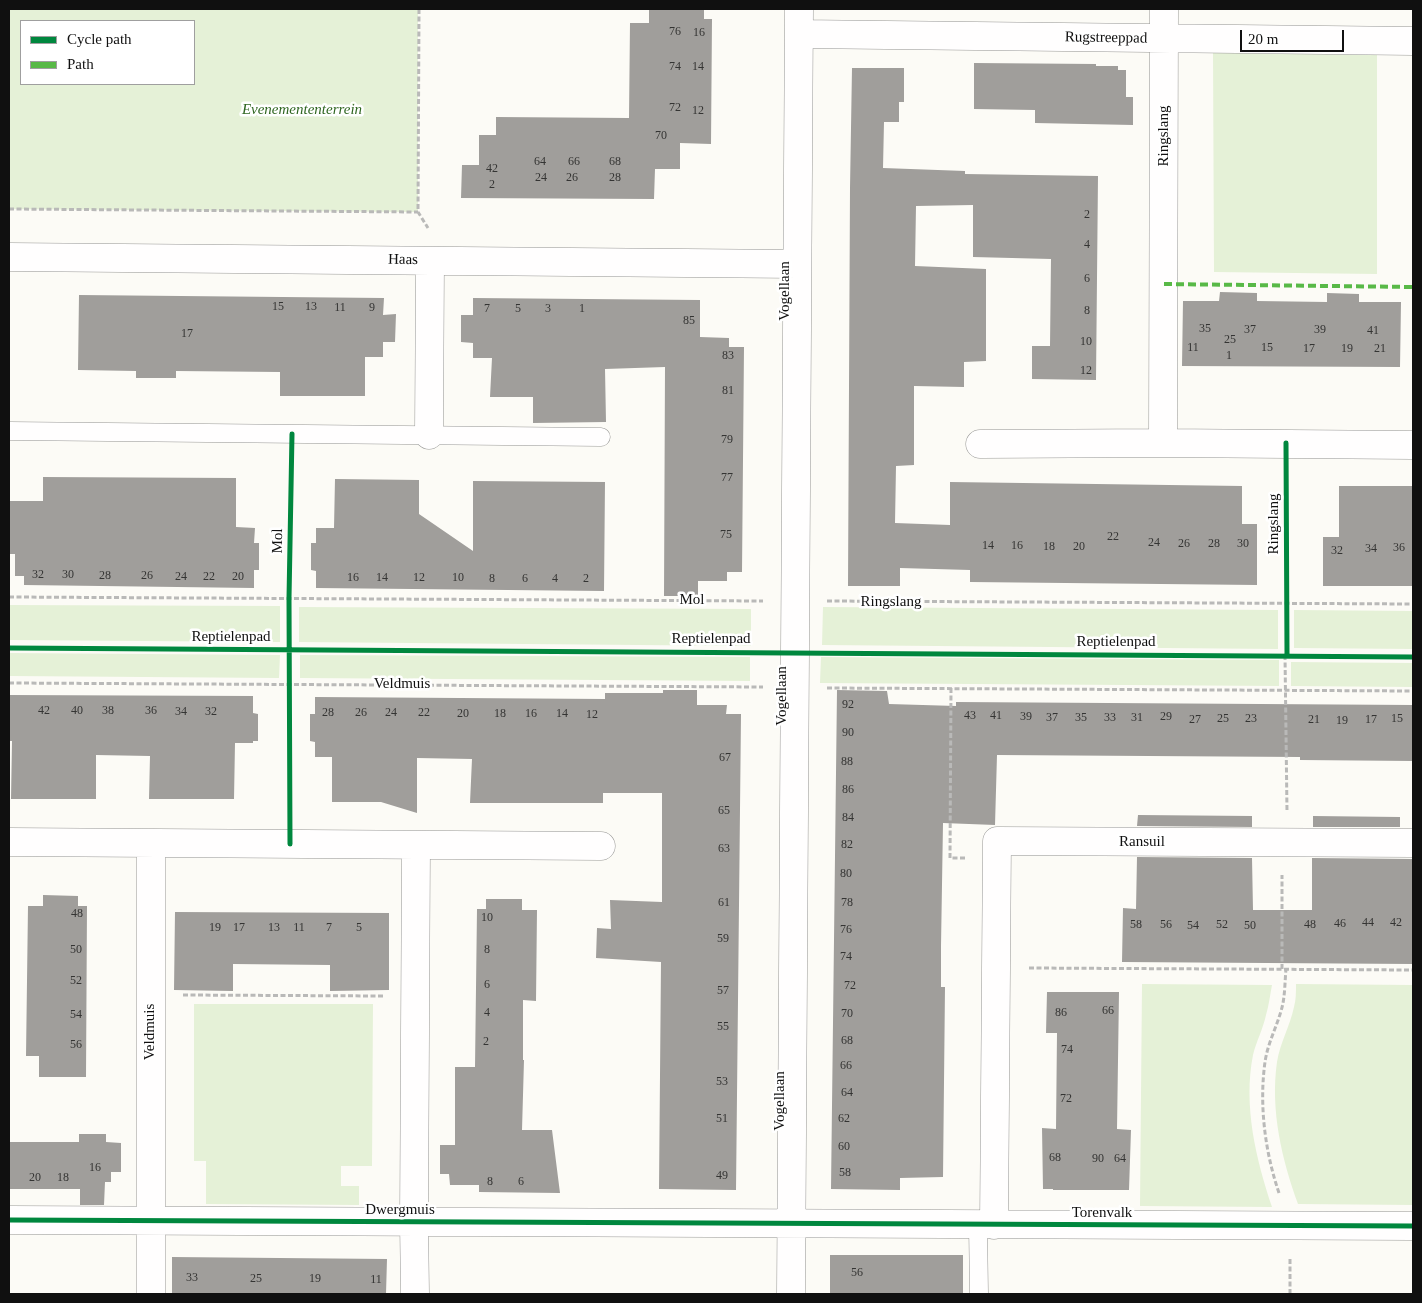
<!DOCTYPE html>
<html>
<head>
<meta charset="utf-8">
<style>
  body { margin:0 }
  #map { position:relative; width:1422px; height:1303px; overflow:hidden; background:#fcfbf6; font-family:"Times New Roman",serif }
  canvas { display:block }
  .frame { position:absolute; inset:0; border:10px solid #101010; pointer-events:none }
  .legend { position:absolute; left:20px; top:20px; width:175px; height:65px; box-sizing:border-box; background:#fff; border:1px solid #9f9f9f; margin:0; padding:6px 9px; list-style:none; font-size:15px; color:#101010 }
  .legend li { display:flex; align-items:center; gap:10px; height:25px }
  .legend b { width:25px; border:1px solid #9f9f9f }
  .scale { position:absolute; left:1240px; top:30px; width:104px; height:22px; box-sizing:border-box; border:2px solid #101010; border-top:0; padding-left:6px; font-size:15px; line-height:18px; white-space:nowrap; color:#101010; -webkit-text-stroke:4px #fff; paint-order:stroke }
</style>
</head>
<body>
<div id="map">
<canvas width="1422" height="1303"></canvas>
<div class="frame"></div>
<ul class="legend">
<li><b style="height:6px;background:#00873e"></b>Cycle path</li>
<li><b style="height:6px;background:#58b947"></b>Path</li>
</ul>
<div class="scale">20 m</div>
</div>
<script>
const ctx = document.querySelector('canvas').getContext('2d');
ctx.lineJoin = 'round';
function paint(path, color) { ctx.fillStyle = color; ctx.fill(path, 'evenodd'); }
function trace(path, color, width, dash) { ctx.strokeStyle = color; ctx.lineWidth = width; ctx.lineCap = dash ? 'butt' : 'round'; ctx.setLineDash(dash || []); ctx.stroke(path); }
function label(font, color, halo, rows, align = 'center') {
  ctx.font = font + ' "Times New Roman",serif'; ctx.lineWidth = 5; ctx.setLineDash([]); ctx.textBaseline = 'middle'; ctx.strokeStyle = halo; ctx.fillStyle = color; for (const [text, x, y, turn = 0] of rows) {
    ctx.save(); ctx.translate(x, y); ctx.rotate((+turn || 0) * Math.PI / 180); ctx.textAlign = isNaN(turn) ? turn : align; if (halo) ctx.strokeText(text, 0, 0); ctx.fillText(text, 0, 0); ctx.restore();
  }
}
const green = new Path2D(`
  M9,9H418V212L9,209ZM194,21V84H21V21Z
  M1213,53L1377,55V274L1214,272Z
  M9,605L280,606V642L9,640Z
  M299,607L751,609V646L299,642Z
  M823,607L1278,610V649L822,645Z
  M1294,610L1413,611V649L1294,648Z
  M9,653L280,655L279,678L9,676Z
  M300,655L750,657V681L300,678Z
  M821,657L1279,660V686L820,683Z
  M1291,662L1413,663V687L1291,686Z
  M1142,984L1272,985C1270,995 1269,1005 1266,1015C1263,1029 1256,1042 1253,1055C1243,1106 1256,1159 1272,1207L1140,1206Z
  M1296,984L1413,985V1205L1298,1204C1282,1160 1270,1110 1277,1062C1280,1043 1290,1026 1294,1007C1296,1000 1296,992 1296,984Z
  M194,1004H373L372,1166H341V1186H359V1205L206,1204V1161H194Z`);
const building = new Path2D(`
  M649,9H704V19H712L711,144L680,143V169H655L654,199L461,198L462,165H479V135H496V117L629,118L630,23H649Z
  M974,63L1096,64V66H1118V70H1126V97H1133V125L1035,123V110L974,109Z
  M852,68H904V102H899V122H884L883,168L965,171V174L1098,176L1096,380L1032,379V346H1050L1051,259L973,257V205L916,206L915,266L986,269V361L964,362V387L914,386V465L896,466L895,523L950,525V482L1242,486V524H1257V585L970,582V570L900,568V586H848L850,188Z
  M1220,292L1257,293V301L1327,302V293L1359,294V302H1401L1400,367L1182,366L1183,301H1219Z
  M79,295L384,298L383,315L396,314L395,342H383V357H365V396H280V372L176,371V378H136V371L78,370Z
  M473,298L700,300V337L729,338V347H744L742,572H727V581H698V596H664L665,367L605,369L606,422L533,423V397H490L492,358H473V343L461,342V315H473Z
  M43,477L236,478V527L255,528L254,543H259V570H254V588L24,585V576H15V554H9V501H43Z
  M335,479L419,480V514L473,551V481L605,482L604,591L316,588V571L311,570V543H316V528H334Z
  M1339,486H1413V586H1323V537H1339Z
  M663,690H697V705H727L726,714H741L736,1190L659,1189L661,962L596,958L597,928L611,929L610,900L662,902V793H603V803H470L472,759L417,758V813L381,802H332V757H315V742L310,741V714H315V697L605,699V693H663Z
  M837,690L887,691L889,704L956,706V702L1413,705V761L1300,760V757L997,755L995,825L943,823L941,946V987H945L943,1177L900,1178V1190L831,1189Z
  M9,695L253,696V713L258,714V741H253V743H235L234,799H149L150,756L96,755V799H11L12,741H9Z
  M1138,815L1252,816V827L1137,826Z
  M1313,816L1400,817V827H1313Z
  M1137,857L1252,858L1253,910H1312V858L1413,859V964L1122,962L1123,908L1136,909Z
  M43,895L78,896V906H87L86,1077H39V1056H26L28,906H43Z
  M486,899H522V910H537L536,1001L523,1000V1060H524L522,1130H552L560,1193L479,1192V1185H450L449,1174H440V1145H455V1067H475L477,909H486Z
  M175,912L389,913V990L330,991V965L233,964V991L174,990Z
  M1047,992H1119L1117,1129L1131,1130L1129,1190H1053V1189H1043L1042,1128L1056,1129L1057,1033H1046Z
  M79,1134H106V1142L121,1143V1172H111V1182H105L104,1205H80V1189H9V1142H79Z
  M830,1255H963V1294H830Z
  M172,1257L387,1259L386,1294H172Z`);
const path = new Path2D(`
  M419,9L418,212L428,228
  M9,209L418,212
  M9,597L763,601
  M827,601L1413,604
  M1285,655L1287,812
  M9,683L763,687
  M827,688L1413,691
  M951,688L950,858H967
  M1029,968L1413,970
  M1282,969V875
  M183,995L385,996
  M1279,1193C1265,1152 1259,1105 1265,1062C1268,1041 1279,1023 1283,1003C1285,992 1285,980 1286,969
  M1290,1294V1258`);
const service = new Path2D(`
  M9,431L601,437
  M978,1225L979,1294`);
const minor = new Path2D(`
  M1164,9L1163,443L1413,445
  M799,34L1413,41
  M9,257L797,264
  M429,435L430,261
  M980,444L1163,443
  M9,842L601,846
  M9,1220L1413,1226
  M994,1225L997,841L1413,843
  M151,1294V843
  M415,1294L414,1222L416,845
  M791,1294L799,9`);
const quiet = new Path2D(`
  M1164,284L1413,287`);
const cycleway = new Path2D(`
  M1286,443L1287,655
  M9,648L1413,657
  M290,844L289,598L292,434
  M9,1220L1413,1226`);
const numberNames = [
  ["76",675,32],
  ["16",699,33],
  ["74",675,67],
  ["14",698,67],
  ["72",675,108],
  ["12",698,111],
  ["70",661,136],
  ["64",540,162],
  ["66",574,162],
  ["68",615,162],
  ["42",492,169],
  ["24",541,178],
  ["26",572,178],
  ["28",615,178],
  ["2",492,185],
  ["2",1087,215],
  ["4",1087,245],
  ["6",1087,279],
  ["15",278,307],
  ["13",311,307],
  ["11",340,308],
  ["9",372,308],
  ["7",487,309],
  ["5",518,309],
  ["3",548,309],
  ["1",582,309],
  ["8",1087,311],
  ["85",689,321],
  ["35",1205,329],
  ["37",1250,330],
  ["39",1320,330],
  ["41",1373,331],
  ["17",187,334],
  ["25",1230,340],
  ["10",1086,342],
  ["11",1193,348],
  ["15",1267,348],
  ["17",1309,349],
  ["19",1347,349],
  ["21",1380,349],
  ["83",728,356],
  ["1",1229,356],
  ["12",1086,371],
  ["81",728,391],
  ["79",727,440],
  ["77",727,478],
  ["75",726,535],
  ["22",1113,537],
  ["24",1154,543],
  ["26",1184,544],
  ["28",1214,544],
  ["30",1243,544],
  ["14",988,546],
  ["16",1017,546],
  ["18",1049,547],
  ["20",1079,547],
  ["36",1399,548],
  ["34",1371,549],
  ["32",1337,551],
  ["32",38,575],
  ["30",68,575],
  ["28",105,576],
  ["26",147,576],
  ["24",181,577],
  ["22",209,577],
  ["20",238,577],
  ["16",353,578],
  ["14",382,578],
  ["12",419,578],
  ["10",458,578],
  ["8",492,579],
  ["6",525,579],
  ["4",555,579],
  ["2",586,579],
  ["92",848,705],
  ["42",44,711],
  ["40",77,711],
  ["38",108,711],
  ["36",151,711],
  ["34",181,712],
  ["32",211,712],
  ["28",328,713],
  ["26",361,713],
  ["24",391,713],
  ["22",424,713],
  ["20",463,714],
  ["18",500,714],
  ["16",531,714],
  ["14",562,714],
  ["12",592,715],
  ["43",970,716],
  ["41",996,716],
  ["39",1026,717],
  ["29",1166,717],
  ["37",1052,718],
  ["35",1081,718],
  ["33",1110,718],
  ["31",1137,718],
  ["25",1223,719],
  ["23",1251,719],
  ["15",1397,719],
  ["27",1195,720],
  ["21",1314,720],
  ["17",1371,720],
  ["19",1342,721],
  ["90",848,733],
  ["67",725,758],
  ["88",847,762],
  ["86",848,790],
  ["65",724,811],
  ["84",848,818],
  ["82",847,845],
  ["63",724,849],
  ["80",846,874],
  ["61",724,903],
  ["78",847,903],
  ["48",77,914],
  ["10",487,918],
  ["44",1368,923],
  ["42",1396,923],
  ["46",1340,924],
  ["58",1136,925],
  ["56",1166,925],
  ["52",1222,925],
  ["48",1310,925],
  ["54",1193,926],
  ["50",1250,926],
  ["19",215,928],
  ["17",239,928],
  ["13",274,928],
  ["11",299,928],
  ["7",329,928],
  ["5",359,928],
  ["76",846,930],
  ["59",723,939],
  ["50",76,950],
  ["8",487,950],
  ["74",846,957],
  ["52",76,981],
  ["6",487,985],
  ["72",850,986],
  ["57",723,991],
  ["66",1108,1011],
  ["4",487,1013],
  ["86",1061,1013],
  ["70",847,1014],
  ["54",76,1015],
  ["55",723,1027],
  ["68",847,1041],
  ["2",486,1042],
  ["56",76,1045],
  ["74",1067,1050],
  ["66",846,1066],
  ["53",722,1082],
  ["64",847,1093],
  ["72",1066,1099],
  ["51",722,1119],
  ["62",844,1119],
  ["60",844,1147],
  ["68",1055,1158],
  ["90",1098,1159],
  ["64",1120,1159],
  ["16",95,1168],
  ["58",845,1173],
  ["49",722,1176],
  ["20",35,1178],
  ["18",63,1178],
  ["8",490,1182],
  ["6",521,1182],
  ["56",857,1273],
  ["33",192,1278],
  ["25",256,1279],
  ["19",315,1279],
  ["11",376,1280]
];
const streetNames = [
  ["Rugstreeppad",1106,38,1],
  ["Ringslang",1164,136,-90],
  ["Haas",403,260,1],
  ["Vogellaan",785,291,-90],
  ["Ringslang",1274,524,-90],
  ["Mol",278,541,-89],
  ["Mol",692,600],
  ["Ringslang",891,602],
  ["Reptielenpad",231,637],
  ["Reptielenpad",711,639],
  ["Reptielenpad",1116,642],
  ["Veldmuis",402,684],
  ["Vogellaan",782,696,-90],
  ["Ransuil",1142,842],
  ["Veldmuis",150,1032,-90],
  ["Vogellaan",780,1101,-90],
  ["Dwergmuis",400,1210],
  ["Torenvalk",1102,1213]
];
const parkNames = [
  ["Evenemententerrein",302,110]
];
paint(green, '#e5f1d7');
paint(building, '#a09e9b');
trace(service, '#969694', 19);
trace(minor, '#969694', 29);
trace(path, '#b9b9b8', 3, [5, 2.5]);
trace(service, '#fffefe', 18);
trace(minor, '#fffefe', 28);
trace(quiet, '#58b947', 4, [8, 4]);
trace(cycleway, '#00873e', 5);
label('12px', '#343433', null, numberNames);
label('15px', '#101010', '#fff', streetNames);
label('italic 15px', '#2f6621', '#fff', parkNames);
</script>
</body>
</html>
